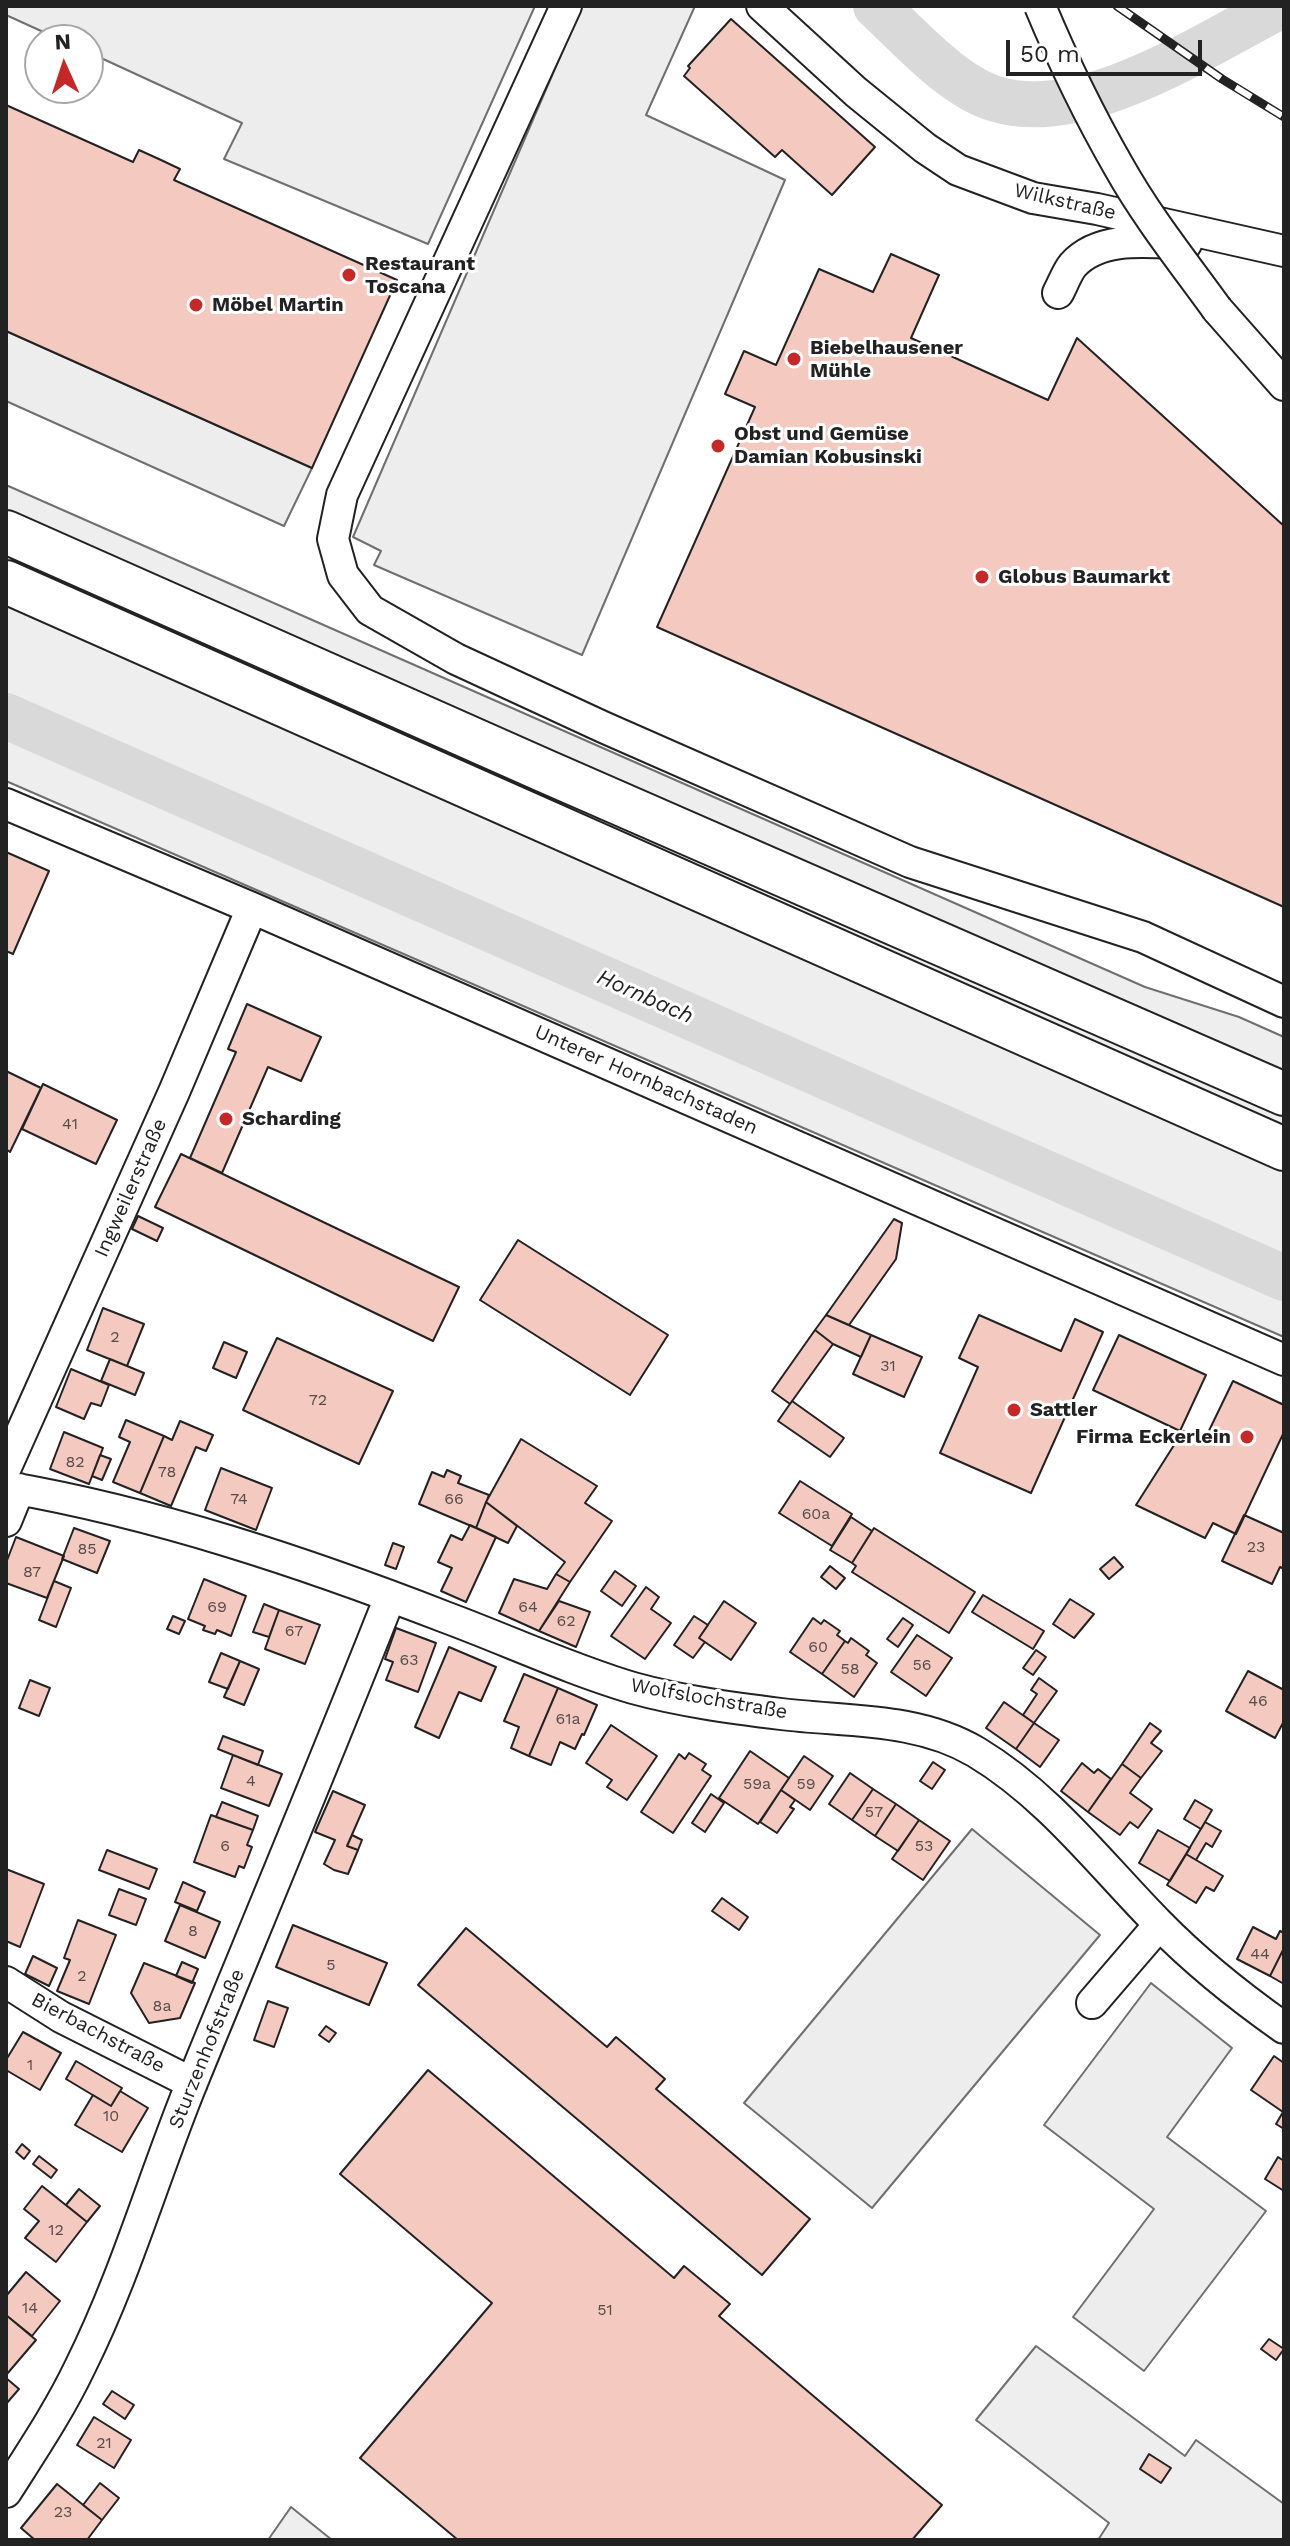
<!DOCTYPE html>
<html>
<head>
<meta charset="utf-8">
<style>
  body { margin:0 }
  #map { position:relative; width:1290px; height:2546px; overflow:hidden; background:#fff; font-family:"Work Sans",sans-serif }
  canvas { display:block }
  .frame { position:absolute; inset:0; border:8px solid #222; pointer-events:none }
  .north { position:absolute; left:24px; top:24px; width:80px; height:80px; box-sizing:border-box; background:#fff; border:2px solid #a7a7a7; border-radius:50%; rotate:357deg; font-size:22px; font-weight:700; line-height:32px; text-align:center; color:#222 }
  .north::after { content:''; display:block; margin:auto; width:28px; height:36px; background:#c62828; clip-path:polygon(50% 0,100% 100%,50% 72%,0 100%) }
  .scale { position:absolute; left:1006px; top:40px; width:196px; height:36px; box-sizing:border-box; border:4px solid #222; border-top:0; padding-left:10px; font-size:24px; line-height:28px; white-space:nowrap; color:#222; -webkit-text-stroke:6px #fff; paint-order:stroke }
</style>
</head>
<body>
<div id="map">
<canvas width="1290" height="2546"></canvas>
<div class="frame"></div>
<div class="north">N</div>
<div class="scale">50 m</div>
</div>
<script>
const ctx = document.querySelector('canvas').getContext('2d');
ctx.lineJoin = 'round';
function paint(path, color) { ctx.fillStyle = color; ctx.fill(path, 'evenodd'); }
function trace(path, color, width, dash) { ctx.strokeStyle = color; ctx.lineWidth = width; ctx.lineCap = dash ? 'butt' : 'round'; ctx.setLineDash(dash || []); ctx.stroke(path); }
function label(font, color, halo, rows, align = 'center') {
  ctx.font = font + ' "Work Sans",sans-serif'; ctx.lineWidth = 6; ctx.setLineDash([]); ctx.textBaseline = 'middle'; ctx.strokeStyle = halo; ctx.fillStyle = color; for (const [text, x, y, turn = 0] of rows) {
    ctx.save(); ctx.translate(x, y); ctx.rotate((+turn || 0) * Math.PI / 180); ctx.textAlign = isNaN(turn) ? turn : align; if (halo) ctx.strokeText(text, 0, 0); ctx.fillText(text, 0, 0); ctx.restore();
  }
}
const green = new Path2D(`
  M6,485L1145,987L1239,1017L1284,1037V1337L6,781Z
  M1036,2346L1185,2456L1196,2440L1284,2504V2540H1098L1109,2523L976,2420Z
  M291,2507L332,2540H268Z`);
const parking = new Path2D(`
  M6,6H535L428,244L224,159L242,123L88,52V40H61L6,15Z
  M582,6H695L646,115L785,180L582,655L374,565L381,551L353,537Z
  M6,331L312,468L284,526L6,401Z
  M972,1829L1100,1935L872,2208L744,2103Z
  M1151,1983L1232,2048L1167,2137L1266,2211L1144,2371L1073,2317L1154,2209L1044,2125Z`);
const river = new Path2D(`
  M876,6C909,36 952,86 996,99C1083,126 1204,45 1280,6
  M6,716L1284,1278`);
const building = new Path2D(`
  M731,19L875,147L832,195L782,150L775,157L684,76L690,68L688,66Z
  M6,105L133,162L139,150L161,160L180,169L174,180L397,280L312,468L6,331Z
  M891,254L939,275L911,338L1048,400L1077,338L1284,526V907L657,627L755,407L725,394L744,351L776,365L819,269L873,292Z
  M6,852L49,871L13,954L6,951Z
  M247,1004L321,1037L301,1081L268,1067L222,1173L190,1158L236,1052L228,1049Z
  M6,1071L41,1088L10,1152L6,1149Z
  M43,1084L117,1120L96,1164L22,1129Z
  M181,1154L459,1287L433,1341L155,1207Z
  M138,1216L163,1228L157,1241L132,1229Z
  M894,1219L902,1223L896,1259L849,1325L826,1315Z
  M518,1240L668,1335L630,1395L480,1300Z
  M103,1308L144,1324L127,1366L87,1350Z
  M826,1315L871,1335L861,1357L833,1344L815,1330Z
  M979,1315L1061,1351L1075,1319L1103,1332L1031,1493L940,1453L978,1367L959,1358Z
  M815,1330L833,1344L790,1404L772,1391Z
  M871,1335L922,1357L904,1397L853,1374Z
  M1119,1335L1206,1375L1180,1431L1093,1390Z
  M277,1338L393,1391L359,1464L243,1410Z
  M224,1342L247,1352L236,1378L213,1368Z
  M110,1359L144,1373L135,1395L101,1381Z
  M71,1369L109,1385L101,1406L91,1403L84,1419L56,1407Z
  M1233,1381L1284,1405V1432L1236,1534L1213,1523L1205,1538L1136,1505L1183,1431L1204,1441Z
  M792,1401L844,1438L830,1457L778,1421Z
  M126,1420L164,1436L140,1493L113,1482L130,1442L119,1437Z
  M180,1421L213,1435L206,1451L196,1447L171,1506L140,1493L164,1436L172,1440Z
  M64,1432L103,1448L89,1484L50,1469Z
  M521,1439L597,1486L585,1503L612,1521L570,1582L556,1574L565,1562L486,1502Z
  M100,1455L111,1459L102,1480L92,1476Z
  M221,1468L272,1488L256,1530L205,1510Z
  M447,1470L461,1476L458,1483L489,1495L476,1528L419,1504L432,1472L444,1477Z
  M800,1481L852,1514L832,1546L779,1513Z
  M486,1502L517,1526L508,1543L476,1528Z
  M1244,1515L1284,1533V1569L1280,1567L1272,1584L1222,1561Z
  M851,1517L872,1531L852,1563L830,1550Z
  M470,1525L496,1537L466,1602L441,1591L452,1568L438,1562L451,1535L462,1540Z
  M74,1528L110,1541L97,1573L62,1559Z
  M874,1528L975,1592L949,1633L852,1572L856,1566L852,1563Z
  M16,1537L64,1556L47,1598L6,1583V1563Z
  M393,1543L404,1547L396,1569L385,1565Z
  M1114,1557L1123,1567L1109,1579L1100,1569Z
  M830,1566L845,1578L836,1589L821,1577Z
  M615,1571L636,1586L622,1606L601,1591Z
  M556,1574L570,1582L539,1631L499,1613L514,1579L547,1589Z
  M204,1579L246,1596L231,1636L217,1630L215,1634L203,1630L205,1626L188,1619Z
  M54,1581L71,1588L56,1627L39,1620Z
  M646,1587L659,1597L651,1609L671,1623L645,1659L611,1636Z
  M983,1595L1044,1631L1033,1649L972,1612Z
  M1070,1599L1094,1614L1074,1638L1053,1624Z
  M559,1601L590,1612L576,1647L539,1631Z
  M724,1601L756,1623L731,1660L699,1638Z
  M264,1604L279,1610L269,1637L253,1632Z
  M279,1610L320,1625L305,1664L265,1649Z
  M173,1616L185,1621L179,1634L167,1629Z
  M694,1616L708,1625L699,1638L705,1642L693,1658L674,1645Z
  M813,1618L821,1624L824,1620L840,1631L837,1635L845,1641L822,1674L790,1652Z
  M903,1618L913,1625L898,1647L887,1639Z
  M396,1628L436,1643L418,1692L386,1680L393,1662L385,1659Z
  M917,1635L952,1658L926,1696L891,1672Z
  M851,1638L869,1651L866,1655L877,1663L854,1697L822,1674L845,1641L848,1643Z
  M449,1647L496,1667L481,1701L459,1692L439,1738L415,1727Z
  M1036,1650L1046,1657L1033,1675L1023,1668Z
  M221,1653L240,1661L228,1689L209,1682Z
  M240,1661L259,1669L244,1705L224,1697Z
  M1248,1671L1284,1690V1721L1275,1738L1226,1711Z
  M524,1674L558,1688L529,1756L511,1748L519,1727L504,1721Z
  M1039,1678L1057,1691L1034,1723L1023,1715L1037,1694L1031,1690Z
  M30,1680L50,1688L39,1716L19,1708Z
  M558,1688L597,1705L584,1735L582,1734L575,1749L560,1742L551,1765L529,1756Z
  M1004,1702L1034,1723L1016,1749L986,1728Z
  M1034,1723L1059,1740L1040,1767L1016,1749Z
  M1150,1723L1161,1731L1151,1743L1162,1751L1141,1778L1122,1764Z
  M611,1725L657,1756L627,1800L607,1787L612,1780L586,1763Z
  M223,1736L263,1751L258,1765L218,1749Z
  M750,1751L789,1778L758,1824L719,1798Z
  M689,1753L706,1764L702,1770L711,1776L673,1833L641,1812L679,1754L685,1759Z
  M233,1755L282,1774L269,1806L221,1788Z
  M804,1756L833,1776L810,1810L781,1790Z
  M933,1762L945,1770L932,1789L920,1781Z
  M1082,1763L1094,1773L1098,1769L1111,1779L1088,1812L1061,1791Z
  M1122,1764L1141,1778L1130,1793L1152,1809L1138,1828L1130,1822L1120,1835L1088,1812Z
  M850,1773L873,1789L852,1820L829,1804Z
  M873,1789L896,1804L875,1836L852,1820Z
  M781,1790L795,1800L790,1807L794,1809L777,1833L760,1822Z
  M333,1791L365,1805L347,1846L358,1850L348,1874L334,1870L324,1864L335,1840L315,1832Z
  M711,1794L724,1803L705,1832L692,1823Z
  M1195,1800L1212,1810L1201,1829L1184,1819Z
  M222,1802L258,1816L253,1830L216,1817Z
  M896,1804L919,1820L898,1851L875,1836Z
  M211,1815L253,1830L247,1845L252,1847L244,1868L239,1866L235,1877L194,1862Z
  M919,1820L950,1841L923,1880L892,1859Z
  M1205,1822L1221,1831L1212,1847L1206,1843L1196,1860L1186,1854Z
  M1158,1830L1190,1848L1170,1881L1139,1863Z
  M352,1835L362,1840L358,1850L347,1846Z
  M107,1850L157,1869L149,1889L99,1870Z
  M1186,1854L1223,1876L1214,1891L1206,1887L1196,1903L1167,1885Z
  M6,1869L44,1884L20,1947L6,1941Z
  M183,1882L205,1892L197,1911L175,1902Z
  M119,1889L146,1899L136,1925L109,1915Z
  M722,1898L748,1917L739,1930L712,1911Z
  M180,1905L220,1922L205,1958L165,1941Z
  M78,1920L116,1935L89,2004L57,1991L70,1960L64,1958Z
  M293,1925L387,1963L369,2005L276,1967Z
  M1253,1927L1276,1939L1280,1931L1284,1933V1948L1270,1976L1237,1959Z
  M466,1928L607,2047L616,2037L665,2079L656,2089L810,2219L762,2275L418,1985Z
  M1284,1948V1984L1270,1976Z
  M33,1956L57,1968L49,1986L25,1974Z
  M182,1962L198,1969L192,1983L176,1976Z
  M144,1963L195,1983L180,2018L149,2023L131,1993Z
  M268,2001L288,2008L274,2047L254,2040Z
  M326,2026L336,2033L329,2042L319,2035Z
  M23,2032L61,2053L40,2090L6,2070V2060Z
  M1274,2056L1284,2063L1283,2112L1251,2090Z
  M76,2061L122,2088L111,2106L66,2079Z
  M428,2070L674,2278L684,2266L730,2304L719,2316L942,2505L912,2540H458L360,2458L492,2303L340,2174Z
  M120,2091L148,2108L122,2152L75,2125L93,2095L111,2106Z
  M1283,2112H1284V2129L1276,2124Z
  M22,2144L30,2151L24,2159L16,2152Z
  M39,2156L57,2170L51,2178L33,2164Z
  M1278,2157L1284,2161V2191L1265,2179Z
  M42,2186L87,2222L56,2262L25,2238L39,2221L24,2209Z
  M79,2189L100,2206L87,2222L66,2205Z
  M26,2272L60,2301L32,2336L6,2315V2296Z
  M6,2315L36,2340L7,2374L6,2373Z
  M1269,2339L1284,2349L1276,2360L1261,2349Z
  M6,2378L19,2389L6,2404Z
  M112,2391L134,2405L125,2419L103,2404Z
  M94,2417L131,2440L114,2468L77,2445Z
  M1149,2454L1171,2468L1161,2483L1140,2469Z
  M100,2483L119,2498L102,2520L83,2505Z
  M57,2484L102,2520L87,2540H35L21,2528Z`);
const minor = new Path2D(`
  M566,6L342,495L333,539L343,575L370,610L456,659L603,727L910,862L1143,937L1284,1002
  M762,6L856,92L925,148L958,170L1033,198L1097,209L1284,251
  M1058,293C1063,284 1067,272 1073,265C1100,235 1150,242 1186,244
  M1217,309L1284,385
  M6,804L252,908L1284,1360
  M6,1467L174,1092L252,908
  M6,1487C156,1513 303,1562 445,1617C507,1640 569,1669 633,1688C680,1701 732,1708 781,1714C846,1722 917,1717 976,1752C1049,1796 1099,1863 1158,1923C1196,1962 1240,1997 1284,2028
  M6,1521L19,1489
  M6,1982L61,2017L192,2083
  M1092,2003L1159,1925
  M6,2492C32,2451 59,2411 80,2367C126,2275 154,2175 193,2080C259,1919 326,1759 390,1597`);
const highway = new Path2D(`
  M6,532L545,771L1284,1094
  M6,582L1284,1149`);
const rail = new Path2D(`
  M1117,6L1222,79L1284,117`);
const minorBridge = new Path2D(`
  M1040,6C1063,61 1089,115 1119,167C1147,217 1183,262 1217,309`);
const markers = [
  [349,275,8,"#c62828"],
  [196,305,8,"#c62828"],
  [794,359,8,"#c62828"],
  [718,446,8,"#c62828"],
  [982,577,8,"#c62828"],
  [226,1119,8,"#c62828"],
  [1014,1410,8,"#c62828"],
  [1247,1437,8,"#c62828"]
];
const numberNames = [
  ["41",70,1124],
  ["2",115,1337],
  ["31",888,1366],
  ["72",318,1400],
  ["82",75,1462],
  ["78",167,1472],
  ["74",239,1499],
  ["66",454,1499],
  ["60a",816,1514],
  ["23",1256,1547],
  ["85",87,1549],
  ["87",32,1572],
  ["69",217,1607],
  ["64",528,1607],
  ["62",566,1621],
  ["67",294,1631],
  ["60",818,1647],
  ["63",409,1660],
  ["56",922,1665],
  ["58",850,1669],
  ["46",1258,1701],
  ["61a",568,1719],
  ["4",251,1781],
  ["59a",757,1784],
  ["59",806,1784],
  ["57",874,1812],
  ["6",225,1846],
  ["53",924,1846],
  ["8",193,1931],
  ["44",1260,1954],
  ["5",331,1965],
  ["2",82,1976],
  ["8a",162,2006],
  ["1",30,2065],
  ["10",111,2116],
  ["12",56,2230],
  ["14",30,2308],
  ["51",605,2310],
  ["21",104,2443],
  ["23",63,2512]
];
const streetNames = [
  ["Wilkstraße",1065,202,13],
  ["Unterer Hornbachstaden",646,1080,24],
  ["Ingweilerstraße",131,1188,-66],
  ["Wolfslochstraße",709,1699,10],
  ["Bierbachstraße",98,2033,28],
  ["Sturzenhofstraße",207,2049,-68]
];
const poiNames = [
  ["Restaurant",365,264],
  ["Toscana",365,287],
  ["Möbel Martin",212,305],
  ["Biebelhausener",810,348],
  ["Mühle",810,371],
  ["Obst und Gemüse",734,434],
  ["Damian Kobusinski",734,457],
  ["Globus Baumarkt",998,577],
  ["Scharding",242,1119],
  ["Sattler",1030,1410],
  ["Firma Eckerlein",1231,1437,"right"]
];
const waterNames = [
  ["Hornbach",645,997,24]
];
paint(green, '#eee');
trace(green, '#6f6f6f', 2);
paint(parking, '#ededed');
trace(parking, '#6f6f6f', 2);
trace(river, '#d9d9d9', 46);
paint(building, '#f3c9c0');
trace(building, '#222', 2);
trace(minor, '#222', 34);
trace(highway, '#222', 46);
trace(minor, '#fff', 30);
trace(highway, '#fff', 42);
trace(rail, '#222', 9);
trace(rail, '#fff', 6, [18]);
trace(minorBridge, '#222', 34, []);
trace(minorBridge, '#fff', 30);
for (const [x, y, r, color] of markers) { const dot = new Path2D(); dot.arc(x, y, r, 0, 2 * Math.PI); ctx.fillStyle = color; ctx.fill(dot); trace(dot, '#fff', 3); }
label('16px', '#564c4a', null, numberNames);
label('20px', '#222', '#fff', streetNames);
label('bold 20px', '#222', '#fff', poiNames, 'left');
label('italic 22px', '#222', '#fff', waterNames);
</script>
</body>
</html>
